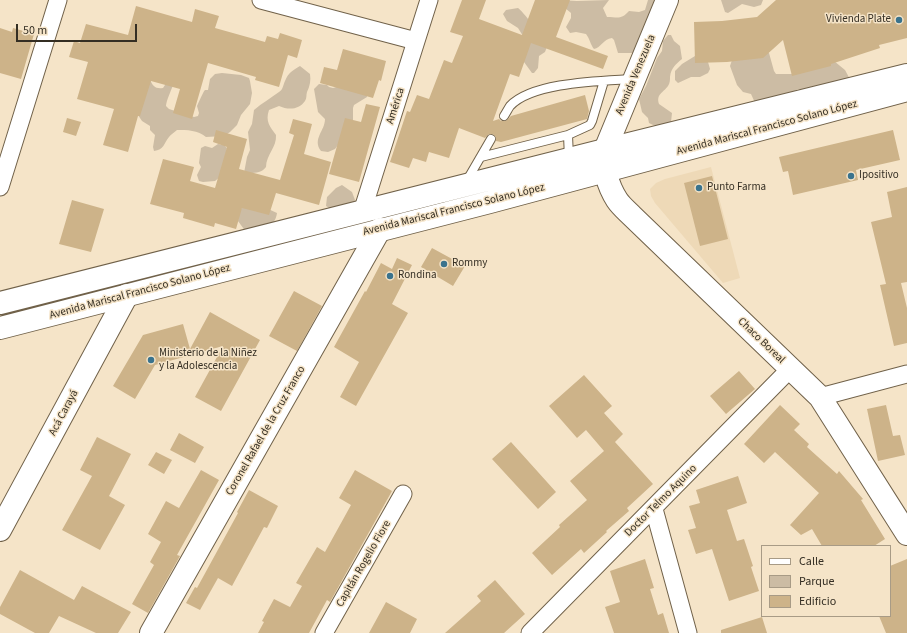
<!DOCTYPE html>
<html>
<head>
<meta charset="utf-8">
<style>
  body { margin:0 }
  #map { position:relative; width:907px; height:633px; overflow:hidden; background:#f5e4c8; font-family:"Source Sans 3",sans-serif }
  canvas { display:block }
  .legend { position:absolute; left:761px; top:545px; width:130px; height:72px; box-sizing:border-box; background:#f5e4c8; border:1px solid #a89b86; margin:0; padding:5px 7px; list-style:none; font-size:12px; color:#342e23 }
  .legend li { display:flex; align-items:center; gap:8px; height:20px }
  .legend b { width:20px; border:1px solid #a89b86 }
  .scale { position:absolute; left:16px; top:24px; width:121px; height:18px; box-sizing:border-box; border:2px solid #342e23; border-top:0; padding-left:5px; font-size:12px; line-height:14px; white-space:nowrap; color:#342e23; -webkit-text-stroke:3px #f5e4c8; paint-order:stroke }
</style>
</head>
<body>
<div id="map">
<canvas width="907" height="633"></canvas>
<ul class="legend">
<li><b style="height:5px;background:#fff"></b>Calle</li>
<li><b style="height:11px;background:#ccbca4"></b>Parque</li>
<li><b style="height:11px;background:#cdb389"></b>Edificio</li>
</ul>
<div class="scale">50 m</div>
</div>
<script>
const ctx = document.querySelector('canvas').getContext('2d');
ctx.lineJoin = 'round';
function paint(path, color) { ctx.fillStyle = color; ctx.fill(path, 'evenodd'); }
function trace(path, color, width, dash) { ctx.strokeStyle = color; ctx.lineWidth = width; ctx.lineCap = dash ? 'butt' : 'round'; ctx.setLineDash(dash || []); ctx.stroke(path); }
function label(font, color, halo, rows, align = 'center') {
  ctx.font = font + ' "Source Sans 3",sans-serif'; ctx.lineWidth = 3; ctx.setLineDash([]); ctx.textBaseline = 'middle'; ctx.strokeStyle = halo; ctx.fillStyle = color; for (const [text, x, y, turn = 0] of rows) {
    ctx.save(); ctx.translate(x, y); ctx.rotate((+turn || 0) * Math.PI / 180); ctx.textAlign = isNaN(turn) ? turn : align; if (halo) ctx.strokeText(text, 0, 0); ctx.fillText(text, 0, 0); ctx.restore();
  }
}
const built = new Path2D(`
  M711,167L740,278L723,283L655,203L651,196L650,189L656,183L665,179Z`);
const green = new Path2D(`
  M559,0L577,1L609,0L603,8L607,17C618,17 621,20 629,11L639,12L645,10L648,0H670L634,54L632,53H618L614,40L612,38C603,39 601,48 594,49C590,44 590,39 586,34L576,32L570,33L566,27L571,18V13L565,8Z
  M721,0H763L761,5L754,7L742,4L728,13L725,12Z
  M518,8C522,10 543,38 548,44L545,52L539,56L538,68L534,73H532L524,62L523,36L518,28L507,21L503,14L506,10Z
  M668,35H671L674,41L680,46L682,59C676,64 671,68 670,77C670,80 670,83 668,86C663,93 656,94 659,104L672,113L671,122L658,126L653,125L649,123L648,118L642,112L639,99L646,86L657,58L662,51L663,41Z
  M760,50L769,53L774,71L776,74H791L834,61L845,70L852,83L803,91L798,89L795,91L794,97L756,105L751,94L743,92L737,85L730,66L733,57Z
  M695,56L708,62L710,69L708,73L700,77H691L678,83L675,80V71L682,64Z
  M300,66L310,74C311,80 310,86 307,92C306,95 307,98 305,101C299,110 288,110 279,106L269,110C265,121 270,127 276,135C277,147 266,155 266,167C261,174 253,173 244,173L247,157L250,150L248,132L252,124L254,110C262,103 271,98 279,92C283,90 283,85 285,81C288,73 293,70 300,66Z
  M222,73L241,75L249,78L250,81L252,93L250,104L241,115L237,125L230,132L224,136L206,137C198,130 187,130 177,130C175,132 171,134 169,137C164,143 164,150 154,151L153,147L155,135L150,130V126L142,121L136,112L150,80C153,86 155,89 163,88L165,85V82L173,85C171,91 166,101 166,106L169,109L194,117L198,116L199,113L197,106C199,102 203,92 205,90H208L210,79L215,74Z
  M319,84L327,85L329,87L333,88L340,86L366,88L367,97L354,105L353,108V125L335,149L328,152L321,151C312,139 325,131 325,119L318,112L314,89Z
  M218,144L224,145L227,148L221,176L215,181L203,182L199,181L197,175L201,167L199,163L201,148L205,146L212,148Z
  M342,185L352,192L355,200L352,206L331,209L326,206L327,197L336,188Z
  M245,205L266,208L277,213C275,229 260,229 246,232L238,221L239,211Z`);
const building = new Path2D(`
  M462,0H486L479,19L522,35L535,0H570L556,37L608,56L603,69L531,43L519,77L510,74L493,121L499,119L501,121H506L511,116L585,95L589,111L587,119L501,142L496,141V137L493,134H489L485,138L459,128L449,158L429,152L426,162L413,158L409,168L390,162L407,111L410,112L417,95L429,99L444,60L452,63L463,36L450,32Z
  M776,0H907V38L879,45L880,48L831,64V66L792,76L783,40L763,58L727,62L695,63L694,22L722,21L757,17Z
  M136,6L192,22L195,9L219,16L215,28L265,42L267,36L278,39L280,33L302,40L297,58L288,55L279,87L255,80L256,77L208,63L192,119L173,113L180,89L151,81L140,116H138L128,152L103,145L114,109L77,99L88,62L69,57L74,41L80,43L86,24L128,35Z
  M0,28L12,32L13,28L34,34L21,79L0,73Z
  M343,49L386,61L381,81L379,80L373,98L320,83L324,67L337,70Z
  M366,104L380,107L359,182L329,174L345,118L361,122Z
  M67,118L81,122L76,136L63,132Z
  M293,119L312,124L304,154L331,162L319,205L276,193L269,215L242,208L236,229L215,223L214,227L183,218L184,213L150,204L163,159L194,167L190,181L215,188L227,147L213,142L216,130L247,139L239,169L280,180L294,135L289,133Z
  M893,130L900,160L856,170L858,180L793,195L788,171L783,172L779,157Z
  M712,176L728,239L700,246L684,183Z
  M907,187V282L901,283L907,308V343L894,346L880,285L886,284L871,222L892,217L887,192Z
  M72,200L104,209L91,252L59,244Z
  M432,248L465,266L453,286L421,267Z
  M397,258L412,265L392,304L408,313L356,406L340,397L359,362L334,347L365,291L366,292L381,263L392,269Z
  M294,291L322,306L297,351L269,336Z
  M210,312L260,340L221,411L195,397L223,346L155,365L135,399L113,386L143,335L183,324L190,349Z
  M739,371L755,389L726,414L710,396Z
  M584,375L612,406L604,413L623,434L615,442L653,484L627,508L629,511L606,531L607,532L584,553L581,549L552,575L532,553L560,527L559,525L587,500L570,481L604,451L586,430L577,438L549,406Z
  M780,405L800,424L794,430L809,444L807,447L837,474L839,471L863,499L861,500L885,539L874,546H822L812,529L801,535L790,525L819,493L775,452L764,463L744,444Z
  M886,405L893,436L900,435L905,455L878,461L867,409Z
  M179,433L204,447L195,463L170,450Z
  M97,437L131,454L109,496L125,505L100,550L62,530L92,476L80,470Z
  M511,442L556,492L538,509L492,459Z
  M156,452L172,460L164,474L148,465Z
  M201,470L219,480L177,555L180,556L148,613L132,604L154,565L150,562L161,542L148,534L166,501L179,508Z
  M355,470L392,491L330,602L327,600L309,633H258L264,622L262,621L274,599L290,607L302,586L296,583L317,547L325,552L351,505L339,498Z
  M738,476L747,503L727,510L737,541L744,539L753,566L751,567L759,591L729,601L712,549L696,554L688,530L696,528L689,506L700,503L696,490Z
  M249,490L278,506L267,528L264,527L232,586L218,578L200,610L186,603L195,587L197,588L238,513L237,512Z
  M645,559L654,588L650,589L658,615L663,613L669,633H614L605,607L620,602L610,571Z
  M907,559V633H886L879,616H890V566Z
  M20,570L74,600L82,586L131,612L118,633H96L59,616L49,633H35L0,614V607Z
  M495,580L525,614L504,633H445L481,601L477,596Z
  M386,602L417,619L410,633H369Z
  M762,617L767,633H721V630Z`);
const lane = new Path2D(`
  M504,116C506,113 508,109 510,106C532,82 601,81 631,79
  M568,135L569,158
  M481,157L568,135L590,125L592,121L604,81
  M466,182L491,139`);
const street = new Path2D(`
  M261,0L416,41
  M0,187L58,0
  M362,212L429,0
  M820,397L907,374
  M654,509L688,633
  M324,633L403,494
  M530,633L790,369`);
const secondary = new Path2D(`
  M667,0L605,150C602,166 608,186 617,200C621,206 627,211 632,216L820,397L907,534
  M0,530L127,295
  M151,633L380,229`);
const highway = new Path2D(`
  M0,303L605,150L907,75
  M0,328L490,202L907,90`);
const markers = [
  [899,20,4,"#3a738d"],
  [851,176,4,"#3a738d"],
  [699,188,4,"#3a738d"],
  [444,264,4,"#3a738d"],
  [390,276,4,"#3a738d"],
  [151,360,4,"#3a738d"]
];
const poiNames = [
  ["Vivienda Plate",891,20,"right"],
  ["Ipositivo",859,176],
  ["Punto Farma",707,188],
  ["Rommy",452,264],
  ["Rondina",398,276],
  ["Ministerio de la Niñez",159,354],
  ["y la Adolescencia",159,367]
];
const streetNames = [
  ["Avenida Venezuela",636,75,-67],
  ["América",396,106,-72],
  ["Avenida Mariscal Francisco Solano López",767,128,-15],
  ["Avenida Mariscal Francisco Solano López",454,210,-14],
  ["Avenida Mariscal Francisco Solano López",140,292,-15],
  ["Chaco Boreal",761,341,44],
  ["Acá Carayá",64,413,-62],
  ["Coronel Rafael de la Cruz Franco",266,431,-60],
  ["Doctor Telmo Aquino",661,501,-45],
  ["Capitán Rogelio Fiore",364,564,-60]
];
paint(built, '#eed9b7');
paint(green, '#ccbca4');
paint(building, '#cdb389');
trace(lane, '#706149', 10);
trace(street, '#706149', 19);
trace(secondary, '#706149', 24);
trace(highway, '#706149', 24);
trace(lane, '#fff', 8);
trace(street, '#fff', 17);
trace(secondary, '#fff', 22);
trace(highway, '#fff', 22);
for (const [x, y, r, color] of markers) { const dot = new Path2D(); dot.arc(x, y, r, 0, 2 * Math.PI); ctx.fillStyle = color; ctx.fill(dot); trace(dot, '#f5e4c8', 1.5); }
label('11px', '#342e23', '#f5e4c8', poiNames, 'left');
label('11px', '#342e23', '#f5e4c8', streetNames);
</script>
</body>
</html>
